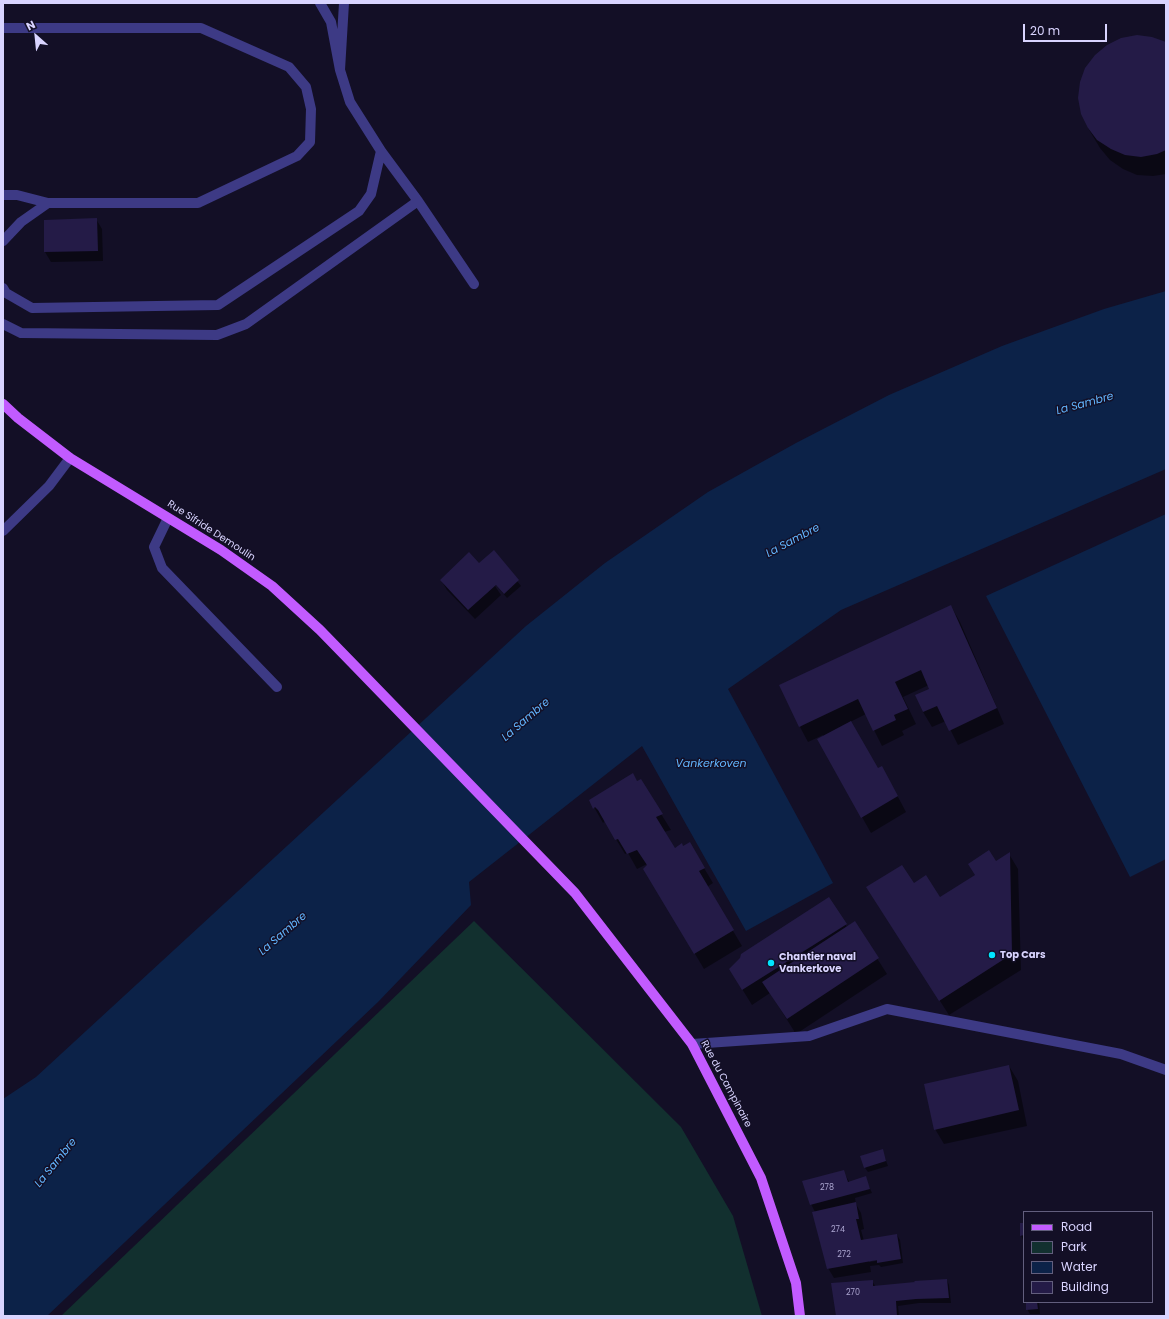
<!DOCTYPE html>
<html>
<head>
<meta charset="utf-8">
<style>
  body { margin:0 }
  #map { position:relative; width:1169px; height:1319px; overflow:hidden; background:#130f26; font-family:Poppins,sans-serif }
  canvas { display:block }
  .frame { position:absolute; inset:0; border:4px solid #d9d4ff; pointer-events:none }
  .legend { position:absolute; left:1023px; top:1211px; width:130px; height:92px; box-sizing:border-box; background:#130f26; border:1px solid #625e7d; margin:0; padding:5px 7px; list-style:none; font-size:12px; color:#d9d4ff }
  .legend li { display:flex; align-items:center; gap:8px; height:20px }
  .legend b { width:20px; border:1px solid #625e7d }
  .north { position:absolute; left:16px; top:16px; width:40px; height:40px; -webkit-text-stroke:3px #130f26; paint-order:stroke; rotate:333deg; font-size:11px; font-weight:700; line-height:16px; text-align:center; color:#d9d4ff }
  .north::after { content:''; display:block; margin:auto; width:14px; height:18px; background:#d9d4ff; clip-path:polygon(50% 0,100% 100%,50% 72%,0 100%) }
  .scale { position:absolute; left:1023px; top:24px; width:84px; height:18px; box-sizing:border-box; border:2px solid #d9d4ff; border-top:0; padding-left:5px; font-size:12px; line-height:14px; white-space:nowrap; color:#d9d4ff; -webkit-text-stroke:3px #130f26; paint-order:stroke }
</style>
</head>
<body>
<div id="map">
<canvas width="1169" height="1319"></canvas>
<div class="frame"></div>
<ul class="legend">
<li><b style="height:5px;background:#c25bff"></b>Road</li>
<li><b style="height:11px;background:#12302f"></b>Park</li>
<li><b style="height:11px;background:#0c2248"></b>Water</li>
<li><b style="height:11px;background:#241b47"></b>Building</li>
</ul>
<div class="north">N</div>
<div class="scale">20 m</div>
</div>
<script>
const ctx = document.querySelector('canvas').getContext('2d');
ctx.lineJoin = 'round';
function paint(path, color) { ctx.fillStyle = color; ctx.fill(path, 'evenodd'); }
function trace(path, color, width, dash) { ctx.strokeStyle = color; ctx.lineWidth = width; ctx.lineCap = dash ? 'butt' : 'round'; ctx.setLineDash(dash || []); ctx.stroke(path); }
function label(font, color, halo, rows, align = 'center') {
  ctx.font = font + ' Poppins,sans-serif'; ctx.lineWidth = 3; ctx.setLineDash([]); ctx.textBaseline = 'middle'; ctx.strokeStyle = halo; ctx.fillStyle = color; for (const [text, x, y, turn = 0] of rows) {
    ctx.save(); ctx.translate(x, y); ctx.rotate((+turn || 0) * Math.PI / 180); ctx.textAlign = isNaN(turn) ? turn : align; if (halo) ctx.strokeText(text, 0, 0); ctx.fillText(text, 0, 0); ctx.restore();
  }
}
const green = new Path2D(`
  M474,921L681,1127L733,1216L762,1316H61Z`);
const water = new Path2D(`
  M1166,291V469L841,610L728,689L833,883L746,931L642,746L469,882L471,905L378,1002L47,1316H3V1099L36,1077L526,626L605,563L708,492L796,443L889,395L1002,346L1104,309Z
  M1166,514V859L1130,877L986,596Z`);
const shadow = new Path2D(`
  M1166,43V174L1153,176L1137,175L1123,169L1110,160L1100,148L1088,128Z
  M96,219L102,229L103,261L51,262L45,252V221Z
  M494,552L521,586L507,598L496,585L495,586L501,595L475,619L447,590L441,580L479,565Z
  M951,606L960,622L1004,724L958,745L946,721L932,727L923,712L916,696L931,689L929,685L903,697L916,724L902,731L904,735L882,746L866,714L850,722L878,769L890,782L906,812L871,833L818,739L823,737V735L808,742L800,727Z
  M640,780L671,830L664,832L674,849L683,847L689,843L713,883L707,887L742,946L704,969L654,885L647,864L637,869L628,853L625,854L605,821L603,823L590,800Z
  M1009,854L1018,869L1021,970L949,1015L876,902L914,884L940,898Z
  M829,898L847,927L854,922L887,974L796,1034L770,993L752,1005L739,984Z
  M1009,1066L1018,1081L1027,1126L944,1144L935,1129Z
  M882,1150L888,1166L868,1172L865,1168Z
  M843,1171L850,1183L865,1178L872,1193L855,1198L856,1204L861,1213L864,1229L861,1230L864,1241L897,1235L900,1240L903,1263L881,1267L879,1265L870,1266L871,1272L834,1278L828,1268L815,1212L811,1204ZM882,1258V1260L869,1262V1260Z
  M1024,1224V1240H1023L1021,1235Z
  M947,1280L949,1285L951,1303H919L898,1306L899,1316H837L872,1281L876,1287Z
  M1027,1302H1039L1040,1314H1030L1027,1309Z`);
const building = new Path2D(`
  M1137,35L1152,37L1166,42V150L1157,154L1141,157L1125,155L1111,149L1097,140L1088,128L1081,114L1078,98L1080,82L1085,68L1095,55L1107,45L1121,38Z
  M97,218L98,251L44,252V220Z
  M494,550L519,580L504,594L496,585L468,610L440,580L469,552L479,563Z
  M951,605L997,708L949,731L937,706L923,712L915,695L929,689L921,670L895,682L908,709L894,715L896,720L873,731L858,699L799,727L779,685Z
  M851,721L878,768L882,766L898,796L861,818L817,739Z
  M633,773L637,781L641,779L663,814L656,817L675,848L682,843L683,846L690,842L705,868L699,871L734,930L694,954L643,869L647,865L637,850L627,854L618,839L615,840L598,810L595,807L593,809L589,800Z
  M989,850L996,861L1010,852L1012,954L939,1001L866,887L902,865L914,883L926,875L940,897L975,875L968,864Z
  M829,897L847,924L742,990L729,969L740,958L741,954Z
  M855,921L879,958L787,1019L762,982Z
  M1009,1065L1019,1110L934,1130L924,1084Z
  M883,1149L886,1161L864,1168L860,1156Z
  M844,1170L848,1182L866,1176L870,1189L810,1205L802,1181Z
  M856,1202L859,1219H856L861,1240L897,1234L901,1259L877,1263V1260L827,1269L812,1212Z
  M1020,1223H1024V1235L1020,1236Z
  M947,1279L949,1298L916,1299L896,1301L897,1316H836L831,1283L873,1280V1286L915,1282L914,1281Z
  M1026,1302H1037L1038,1309L1026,1310Z`);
const minor = new Path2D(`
  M320,3L331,22L340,70L344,3
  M3,28H201L289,67L306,87L311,109L310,142L297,156L198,203H48L17,195H3
  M340,70L350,102L381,151L418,201L474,284
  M3,241L21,222L48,203
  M3,288L6,293L32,308L218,305L359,211L371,194L381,151
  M3,324L21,333L217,335L246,324L418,201
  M168,518L154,547L162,568L277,687
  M3,531L49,486L70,458
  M692,1044L809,1036L887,1009L1121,1054L1166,1070`);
const major = new Path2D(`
  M3,404L18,418L70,458L221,550L272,586L320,630L356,667L575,893L692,1044L761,1178L796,1283L800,1316`);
const markers = [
  [992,955,4,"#00e5ff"],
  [771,963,4,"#00e5ff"]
];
const numberNames = [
  ["278",827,1188],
  ["274",838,1230],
  ["272",844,1255],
  ["270",853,1293]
];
const streetNames = [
  ["Rue Sifride Demoulin",211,531,33],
  ["Rue du Campinaire",726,1084,62]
];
const poiNames = [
  ["Top Cars",1000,955],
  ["Chantier naval",779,957],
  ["Vankerkove",779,969]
];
const waterNames = [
  ["La Sambre",1085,404,-15],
  ["La Sambre",793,541,-28],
  ["La Sambre",526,720,-41],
  ["Vankerkoven",711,764],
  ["La Sambre",283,934,-41],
  ["La Sambre",56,1163,-51]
];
paint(green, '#12302f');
paint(water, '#0c2248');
paint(shadow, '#0007');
paint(building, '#241b47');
trace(minor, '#3d3a85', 10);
trace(major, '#c25bff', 10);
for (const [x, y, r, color] of markers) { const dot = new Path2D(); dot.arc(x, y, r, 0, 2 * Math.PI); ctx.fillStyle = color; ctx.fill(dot); trace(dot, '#130f26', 1.5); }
label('8px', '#aca6d1', null, numberNames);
label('10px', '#d9d4ff', '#130f26', streetNames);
label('bold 10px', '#d9d4ff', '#130f26', poiNames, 'left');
label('italic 11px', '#62b6ff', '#130f26', waterNames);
</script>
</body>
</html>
